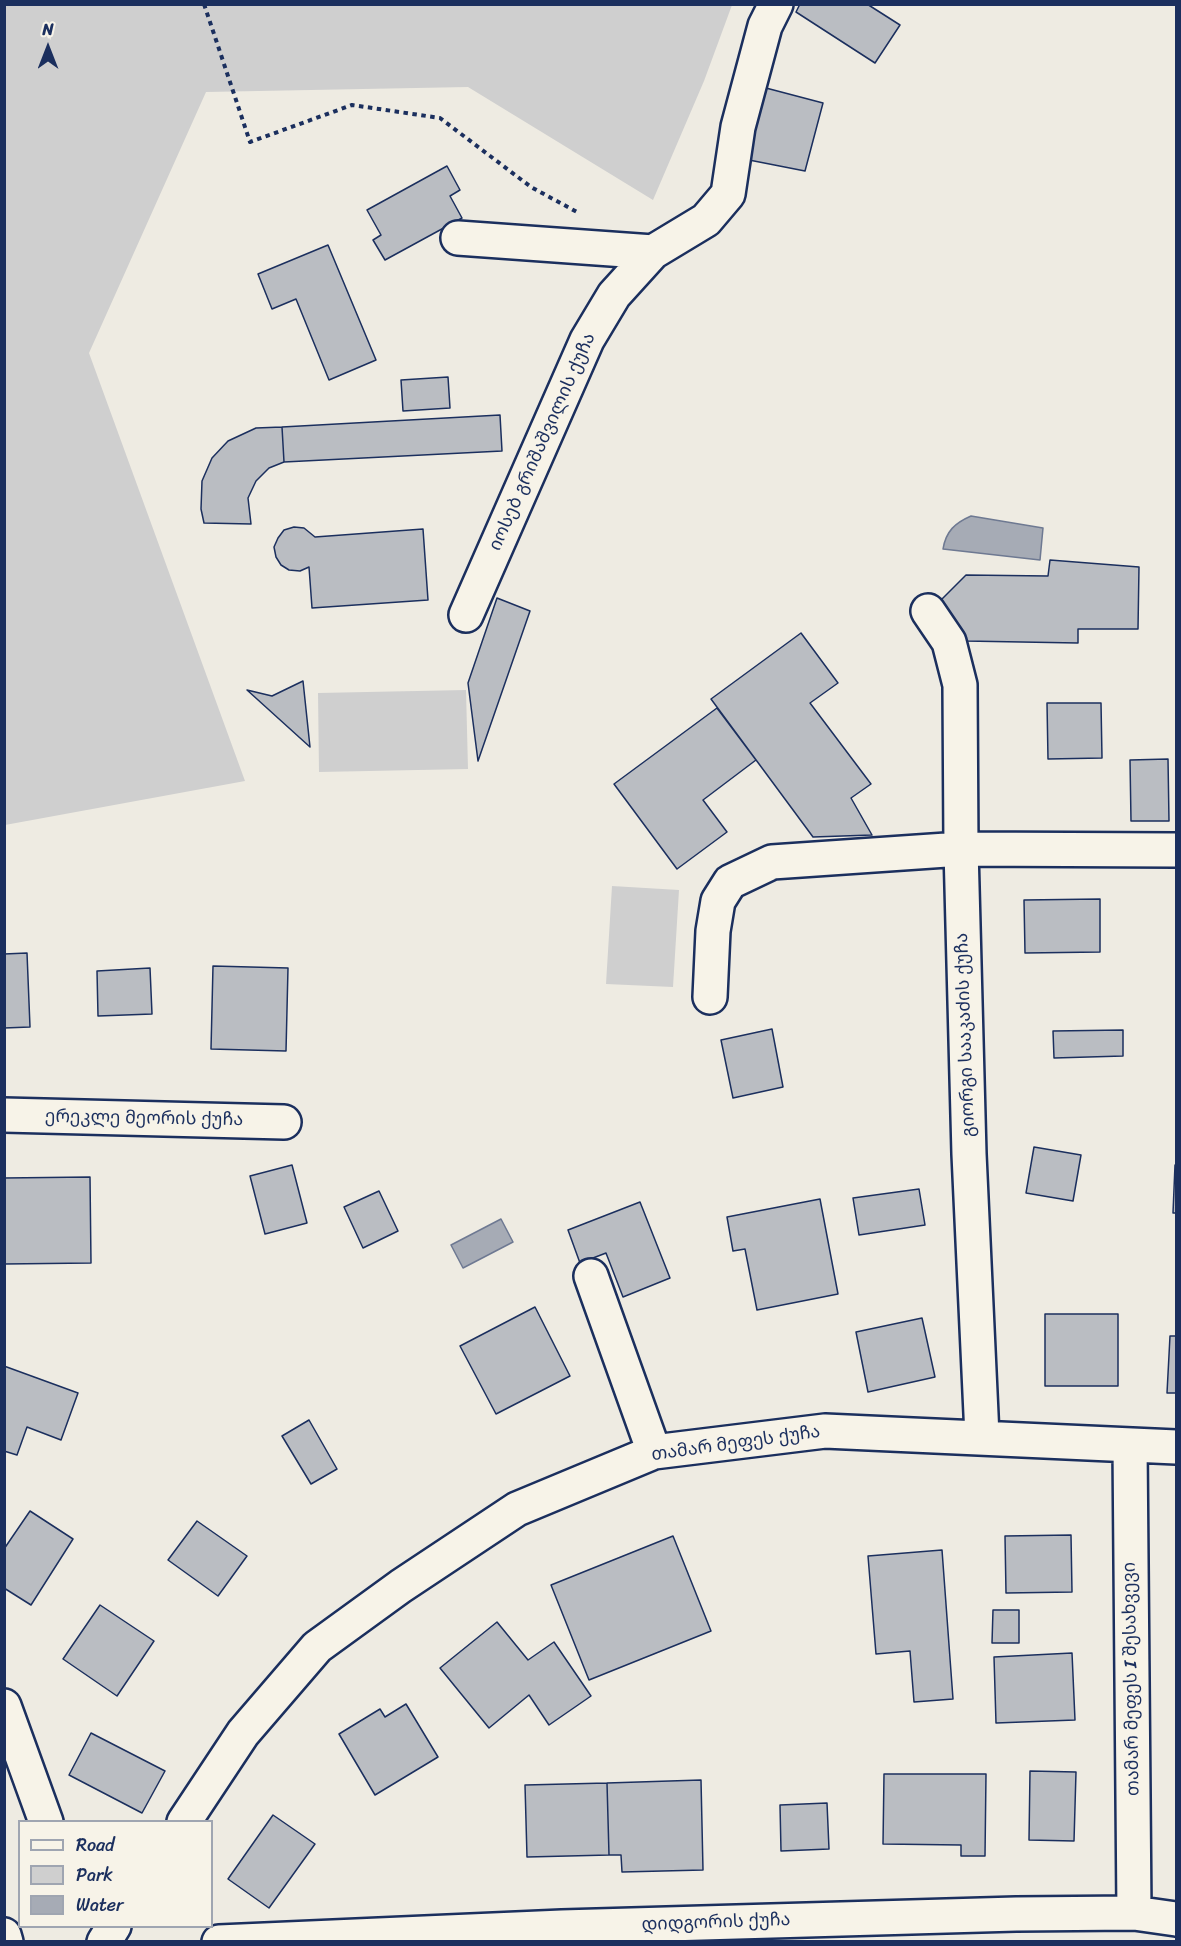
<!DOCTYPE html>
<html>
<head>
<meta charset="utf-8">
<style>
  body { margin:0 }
  #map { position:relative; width:1181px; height:1946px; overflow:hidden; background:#eeebe2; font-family:Sriracha,sans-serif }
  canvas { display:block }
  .frame { position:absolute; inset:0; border:6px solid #1b2f5e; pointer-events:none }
  .legend { position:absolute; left:18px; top:1820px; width:195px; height:108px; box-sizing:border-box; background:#f7f3e8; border:2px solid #9fa5b1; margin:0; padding:8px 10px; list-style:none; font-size:18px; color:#1b2f5e }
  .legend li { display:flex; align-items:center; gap:12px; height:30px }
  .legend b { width:30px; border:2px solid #9fa5b1 }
  .north { position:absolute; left:18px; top:18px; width:60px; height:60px; -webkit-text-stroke:4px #f7f3e8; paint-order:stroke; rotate:0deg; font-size:16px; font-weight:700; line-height:24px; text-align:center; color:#1b2f5e }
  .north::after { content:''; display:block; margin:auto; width:21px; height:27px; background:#1b2f5e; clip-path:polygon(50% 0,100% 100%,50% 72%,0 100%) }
</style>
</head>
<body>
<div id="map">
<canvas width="1181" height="1946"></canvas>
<div class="frame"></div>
<ul class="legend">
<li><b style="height:8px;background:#f7f3e8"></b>Road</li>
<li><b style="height:16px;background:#cfcfcf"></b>Park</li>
<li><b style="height:16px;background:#a6abb5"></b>Water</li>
</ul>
<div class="north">N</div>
</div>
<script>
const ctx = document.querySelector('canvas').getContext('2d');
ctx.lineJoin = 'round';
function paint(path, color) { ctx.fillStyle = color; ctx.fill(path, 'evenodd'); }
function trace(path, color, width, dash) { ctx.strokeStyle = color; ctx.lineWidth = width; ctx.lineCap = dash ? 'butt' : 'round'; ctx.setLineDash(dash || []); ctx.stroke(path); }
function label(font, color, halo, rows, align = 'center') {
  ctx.font = font + ' Sriracha,"Noto Sans Georgian",sans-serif'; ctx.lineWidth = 4.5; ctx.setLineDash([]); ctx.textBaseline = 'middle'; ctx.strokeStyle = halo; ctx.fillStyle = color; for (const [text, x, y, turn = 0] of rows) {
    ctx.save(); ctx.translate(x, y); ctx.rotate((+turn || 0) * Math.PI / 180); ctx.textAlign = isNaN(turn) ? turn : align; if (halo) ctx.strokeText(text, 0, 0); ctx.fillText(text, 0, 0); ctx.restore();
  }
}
const green = new Path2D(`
  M5,4L732,5L704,81L653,200L468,87L206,92L89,353L245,781L5,825Z
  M466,690L468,769L319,772L318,693Z
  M612,886L679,890L673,987L606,984Z`);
const water = new Path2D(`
  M971,516L1043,528L1040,560L943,549C946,531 955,523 971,516Z
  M501,1219L513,1242L463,1268L451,1245Z`);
const building = new Path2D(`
  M800,4H867L900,25L875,63L796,12Z
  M766,88L823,103L805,171L749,160L748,115Z
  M447,166L460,190L450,196L462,218L385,260L373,240L381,235L367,210Z
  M328,245L376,360L329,380L296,299L272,309L258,274Z
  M448,377L450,408L403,411L401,380Z
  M500,415L502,451L284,462L282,427Z
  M282,427L284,462L269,468L256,481L248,498L251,524L204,523L201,509L202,481L212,458L228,441L256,428Z
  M294,527L304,528L315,537L423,529L428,600L312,608L309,567L300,571L289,570L281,565L276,557L274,547L278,538L284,530Z
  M1050,560L1139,567L1138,629H1078V643L965,641L934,607L966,575L1048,576Z
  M497,598L530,611L478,761L468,683Z
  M801,633L838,683L810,703L871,784L851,798L872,835L813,837L711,699Z
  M303,681L310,747L247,690L272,696Z
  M1047,703H1101L1102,758L1048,759Z
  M717,708L756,760L703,800L727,832L677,869L614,784Z
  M1168,759L1169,821H1131L1130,760Z
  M1100,899V952L1025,953L1024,900Z
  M27,953L30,1027L4,1028V954Z
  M213,966L288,968L286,1051L211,1049Z
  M150,968L152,1014L98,1016L97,971Z
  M772,1029L783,1087L733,1098L721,1040Z
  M1123,1030V1056L1054,1058L1053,1031Z
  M1034,1147L1081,1155L1073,1201L1026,1193Z
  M292,1165L307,1223L265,1234L250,1176Z
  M1175,1165H1176V1213H1173Z
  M90,1177L91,1263L4,1264V1178Z
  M919,1189L925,1225L859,1235L853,1198Z
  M379,1191L398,1231L363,1248L344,1207Z
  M820,1199L838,1294L757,1310L745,1249L733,1251L727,1217Z
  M640,1202L670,1278L623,1297L606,1253L580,1263L568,1230Z
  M535,1307L570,1376L496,1414L460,1346Z
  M1045,1314H1118V1386H1045Z
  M922,1318L935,1377L868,1392L856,1332Z
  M1170,1336H1176V1393H1167Z
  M4,1366L78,1393L61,1440L27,1427L17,1455L4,1451Z
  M309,1420L337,1469L311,1484L282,1436Z
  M30,1511L73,1539L31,1605L4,1588V1549Z
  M197,1521L247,1556L218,1596L168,1560Z
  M1071,1535L1072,1592L1006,1593L1005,1536Z
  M673,1536L711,1631L589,1680L551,1585Z
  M942,1550L953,1699L914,1702L910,1651L876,1654L868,1556Z
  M100,1605L154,1641L117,1696L63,1659Z
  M993,1610H1019V1643H992Z
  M497,1622L528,1660L554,1642L591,1696L549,1725L529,1695L489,1728L440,1668Z
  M1072,1653L1075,1720L996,1723L994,1657Z
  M406,1704L438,1757L375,1795L339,1734L380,1709L385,1717Z
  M91,1733L165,1771L142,1813L69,1775Z
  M1030,1771L1076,1772L1074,1841L1029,1840Z
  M884,1774H986L985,1856H961V1845L883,1844Z
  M701,1780L703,1870L622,1872L621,1855H609L607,1783Z
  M607,1783L609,1855L527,1857L525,1785Z
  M827,1803L829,1849L781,1851L780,1805Z
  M273,1815L315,1844L269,1908L228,1879Z`);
const path = new Path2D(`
  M204,4L250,142L352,105L440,118L531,187L577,212`);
const minor = new Path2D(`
  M458,238L653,252
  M466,615L587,340L614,295L653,252L706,220L728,194L738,127L765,26L776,4
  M710,997L713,931L718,901L730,882L772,862L961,849L960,685L949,642L928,611
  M4,1115L284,1122
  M591,1276L654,1452
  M982,1436L969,1154L961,849L1176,850
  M1130,1445L1134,1913
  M4,1706L46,1822
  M184,1822L243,1733L317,1647L401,1586L517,1509L654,1452L825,1431L1176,1447
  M4,1935L6,1942
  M104,1942L114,1926
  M219,1942L562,1927L1016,1914L1134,1913L1176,1919`);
const streetNames = [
  ["იოსებ გრიშაშვილის ქუჩა",543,442,-66],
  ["გიორგი სააკაძის ქუჩა",966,1035,-92],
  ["ერეკლე მეორის ქუჩა",144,1119,1],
  ["თამარ მეფეს ქუჩა",736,1444,-8],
  ["თამარ მეფეს I შესახვევი",1132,1679,-91],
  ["დიდგორის ქუჩა",716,1923,-2]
];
paint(green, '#cfcfcf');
paint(water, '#a6abb5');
trace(water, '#6e7992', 1.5);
paint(building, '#babdc2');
trace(building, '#1b2f5e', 1.5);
trace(minor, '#1b2f5e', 38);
trace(path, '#1b2f5e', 4, [4.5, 4.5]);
trace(minor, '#f7f3e8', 33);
label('18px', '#1b2f5e', '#f7f3e8', streetNames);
</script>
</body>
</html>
